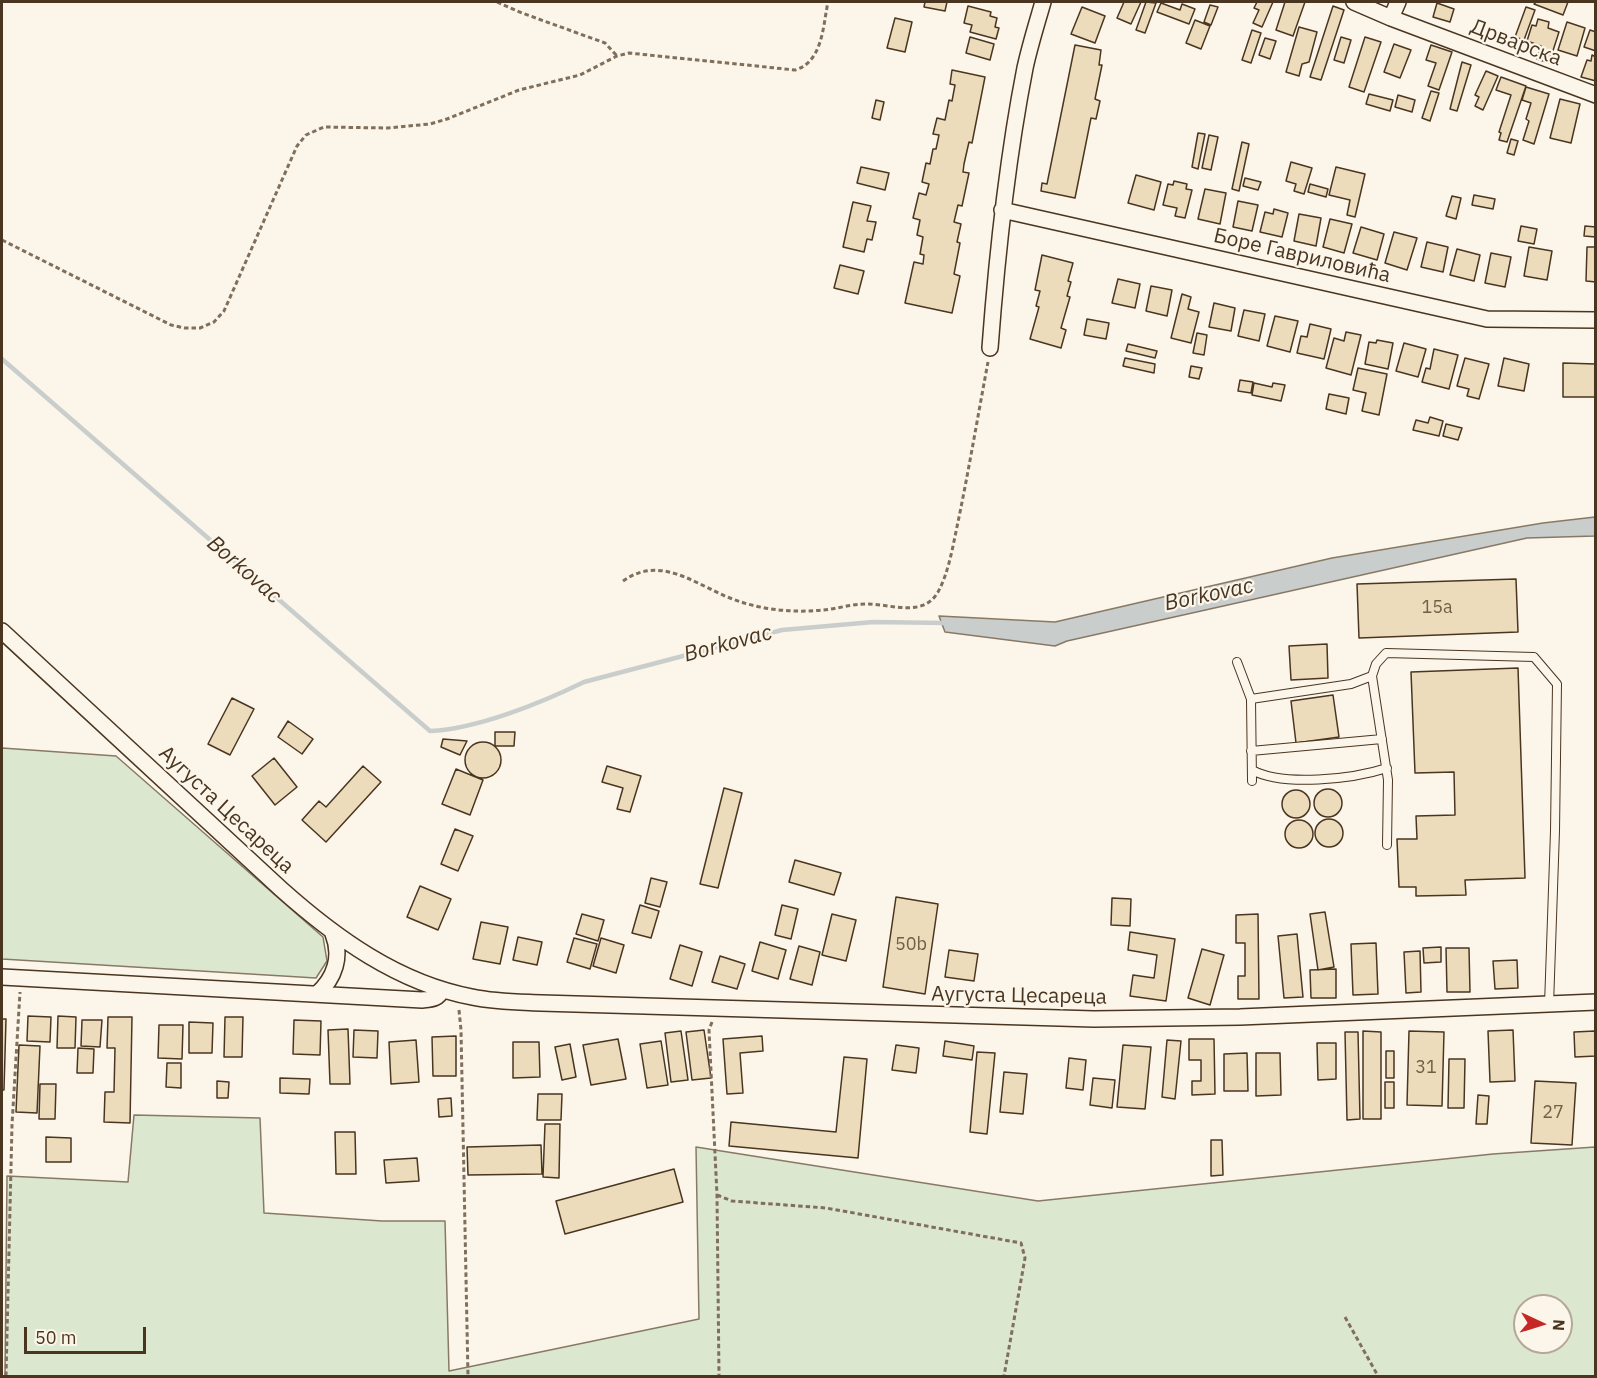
<!DOCTYPE html>
<html>
<head>
<meta charset="utf-8">
<style>
  body { margin:0 }
  #map { position:relative; width:1597px; height:1378px; overflow:hidden; background:#fbf6e9; font-family:"IBM Plex Sans",sans-serif }
  canvas { display:block }
  .frame { position:absolute; inset:0; border:3px solid #4a3520; pointer-events:none }
  .north { position:absolute; left:1513px; top:1294px; width:60px; height:60px; box-sizing:border-box; background:#fbf6e9; border:2px solid #b4a999; border-radius:50%; rotate:94deg; font-size:16px; font-weight:700; line-height:24px; text-align:center; color:#4a3520 }
  .north::after { content:''; display:block; margin:auto; width:21px; height:27px; background:#c62828; clip-path:polygon(50% 0,100% 100%,50% 72%,0 100%) }
  .scale { position:absolute; left:24px; top:1327px; width:122px; height:27px; box-sizing:border-box; border:3px solid #4a3520; border-top:0; padding-left:8px; font-size:18px; line-height:21px; white-space:nowrap; color:#4a3520; -webkit-text-stroke:4px #fbf6e9; paint-order:stroke }
</style>
</head>
<body>
<div id="map">
<canvas width="1597" height="1378"></canvas>
<div class="frame"></div>
<div class="north">N</div>
<div class="scale">50 m</div>
</div>
<script>
const ctx = document.querySelector('canvas').getContext('2d');
ctx.lineJoin = 'round';
function paint(path, color) { ctx.fillStyle = color; ctx.fill(path, 'evenodd'); }
function trace(path, color, width, dash) { ctx.strokeStyle = color; ctx.lineWidth = width; ctx.lineCap = dash ? 'butt' : 'round'; ctx.setLineDash(dash || []); ctx.stroke(path); }
function label(font, color, halo, rows, align = 'center') {
  ctx.font = font + ' "IBM Plex Sans",sans-serif'; ctx.lineWidth = 4.5; ctx.setLineDash([]); ctx.textBaseline = 'middle'; ctx.strokeStyle = halo; ctx.fillStyle = color; for (const [text, x, y, turn = 0] of rows) {
    ctx.save(); ctx.translate(x, y); ctx.rotate((+turn || 0) * Math.PI / 180); ctx.textAlign = isNaN(turn) ? turn : align; if (halo) ctx.strokeText(text, 0, 0); ctx.fillText(text, 0, 0); ctx.restore();
  }
}
const green = new Path2D(`
  M2,748L116,756L323,937L327,961L316,978L2,959Z
  M134,1115L260,1118L264,1213L382,1221H445L449,1371L699,1319L696,1147L1038,1201L1493,1154L1595,1147V1376H5L7,1176L128,1182ZM1525,1306H1561V1342H1525Z`);
const water = new Path2D(`
  M1595,517V536L1527,538L1067,641L1055,646L945,632L939,616L1055,622L1332,558L1543,523Z`);
const stream = new Path2D(`
  M2,359L430,731C477,729 541,703 584,682L782,630L873,622L946,623`);
const building = new Path2D(`
  M925,2H947L945,11L924,7Z
  M1124,2H1141L1131,24L1117,18Z
  M1146,2L1156,3L1145,33L1136,30Z
  M1257,2H1273L1262,27L1253,23L1259,10L1254,8Z
  M1285,2H1305L1293,36L1276,30Z
  M1536,2H1568L1563,15L1534,4Z
  M1161,3L1180,10L1182,4L1195,9L1189,24L1157,12Z
  M1437,3L1454,9L1450,22L1433,17Z
  M1210,5L1218,7L1211,25L1204,22Z
  M968,6L991,12L990,16L997,18L995,27L999,28L996,39L970,32L972,25L964,23Z
  M1333,6L1344,10L1321,80L1310,77Z
  M1082,7L1105,16L1095,43L1071,34Z
  M1526,7L1535,10L1524,40L1515,37Z
  M895,18L912,22L905,52L887,48Z
  M1538,19L1549,22L1548,28L1559,32L1549,63L1537,59L1541,46L1527,41L1532,25L1536,26Z
  M1195,20L1210,26L1201,49L1186,43Z
  M1567,22L1585,28L1577,56L1558,50Z
  M1299,27L1317,32L1309,62L1302,64L1299,76L1286,72Z
  M1252,30L1261,33L1251,63L1242,60Z
  M1590,30L1596,32V51L1584,47Z
  M970,37L994,44L990,60L966,53Z
  M1341,37L1351,40L1344,63L1334,60Z
  M1365,37L1381,42L1364,92L1349,87Z
  M1265,38L1276,41L1270,59L1259,55Z
  M1394,44L1411,50L1400,78L1384,72Z
  M1075,45L1101,50L1099,65H1102L1095,99L1100,101L1096,119L1091,118L1075,198L1041,191L1042,183L1047,184Z
  M1431,45L1452,52L1439,90L1428,86L1436,63L1426,60Z
  M1592,55L1596,57V81L1581,77L1587,60L1591,61Z
  M1462,62L1471,65L1457,111L1450,109Z
  M952,70L985,77L972,143L969,142L964,164L963,172L969,173L962,206L958,205L954,222L961,224L957,242L960,243L954,274L960,276L952,313L905,303L914,262L923,264L924,255L920,254L923,237L917,235L920,220L913,218L919,193L926,195L929,184L922,182L926,163L930,164L933,149H936L939,135L933,134L937,118L945,120L949,100L952,101L955,85L950,84Z
  M1486,71L1498,76L1483,110L1475,106L1479,97L1475,95Z
  M1501,77L1526,86L1507,142L1499,140L1501,133L1499,132L1511,95L1496,90Z
  M1526,87L1549,94L1534,144L1523,140L1529,121L1526,119L1531,103L1522,100Z
  M1431,91L1439,93L1430,121L1422,118Z
  M1369,94L1393,100L1390,111L1366,104Z
  M1398,95L1415,100L1412,112L1395,107Z
  M1560,99L1580,104L1571,143L1550,138Z
  M876,100L884,102L880,120L872,118Z
  M1198,133L1205,134L1198,169L1192,167Z
  M1209,135L1218,137L1211,170L1202,168Z
  M1511,139L1518,141L1514,155L1507,153Z
  M1242,142L1249,144L1239,191L1232,189Z
  M1291,162L1312,168L1304,194L1294,191L1296,184L1286,181Z
  M861,167L889,173L885,190L857,183Z
  M1336,167L1365,174L1355,217L1347,215L1350,200L1329,195Z
  M1136,175L1161,182L1154,210L1128,203Z
  M1245,178L1261,182L1258,190L1243,186Z
  M1174,181L1187,184L1186,189L1192,190L1185,218L1175,216L1177,208L1163,205L1168,184L1173,185Z
  M1310,184L1328,189L1326,197L1308,192Z
  M1205,189L1226,193L1220,224L1198,219Z
  M1474,195L1495,199L1493,209L1472,205Z
  M1452,196L1461,198L1456,219L1446,216Z
  M1238,201L1258,205L1252,231L1233,227Z
  M853,202L871,206L867,221L876,222L872,240L867,239L864,252L843,247Z
  M1274,209L1288,213L1282,237L1260,232L1265,212L1273,214Z
  M1299,214L1321,218L1316,246L1294,241Z
  M1330,219L1352,224L1344,253L1323,247Z
  M1521,226L1537,229L1534,244L1518,241Z
  M1585,226L1596,227V237L1584,236Z
  M1361,227L1384,234L1377,260L1353,253Z
  M1394,232L1417,238L1407,270L1385,263Z
  M1427,242L1448,247L1443,272L1421,267Z
  M1529,247L1552,251L1547,280L1524,276Z
  M1587,247H1596V282L1586,281Z
  M1457,249L1480,255L1474,281L1450,275Z
  M1491,253L1511,257L1505,287L1485,283Z
  M1042,255L1073,263L1068,281L1071,282L1067,296L1070,297L1061,328L1066,330L1061,348L1030,339L1039,307L1036,306L1040,291L1035,290Z
  M840,265L864,271L858,294L834,288Z
  M1118,279L1140,284L1135,308L1112,303Z
  M1151,286L1172,290L1167,316L1146,311Z
  M1182,294L1191,297L1188,309L1199,312L1191,343L1171,338Z
  M1214,303L1235,308L1231,331L1209,327Z
  M1244,310L1265,314L1259,341L1238,336Z
  M1275,316L1298,321L1290,352L1267,346Z
  M1087,319L1109,323L1106,339L1084,335Z
  M1310,324L1331,329L1324,359L1297,353L1301,336L1307,337Z
  M1346,332L1361,335L1351,375L1326,368L1334,338L1344,341Z
  M1197,333L1207,335L1204,355L1193,353Z
  M1377,340L1393,343L1388,369L1365,364L1369,342L1376,343Z
  M1404,343L1426,349L1418,377L1396,371Z
  M1128,344L1157,351L1155,358L1126,351Z
  M1434,349L1458,355L1449,389L1422,382L1426,368L1430,369Z
  M1125,358L1155,364L1154,373L1123,366Z
  M1465,358L1489,364L1479,399L1467,396L1469,389L1457,386Z
  M1504,358L1529,364L1524,391L1498,386Z
  M1563,363L1596,364V397H1563Z
  M1191,366L1202,368L1199,379L1189,377Z
  M1358,368L1387,374L1379,415L1362,411L1366,393L1353,390Z
  M1240,380L1253,382L1251,393L1238,391Z
  M1254,383L1272,387L1273,383L1285,385L1281,401L1252,395Z
  M1329,394L1349,398L1346,414L1326,409Z
  M1430,417L1443,421L1439,436L1413,430L1416,420L1428,423Z
  M1446,424L1462,428L1458,440L1443,436Z
  M1516,579L1518,632L1359,638L1357,584Z
  M1327,644L1328,678L1291,680L1289,646Z
  M1518,668L1525,878L1465,880L1466,895L1416,896V887H1399L1397,839H1417L1416,816L1455,815L1454,772L1415,773L1411,672Z
  M1333,695L1339,737L1296,743L1291,701Z
  M232,698L254,709L230,755L208,744Z
  M288,721L313,739L302,754L278,737Z
  M495,732H515L514,746H495Z
  M443,739L467,741L460,755L441,747Z
  M465 760a18 18 0 1 1 36 0a18 18 0 1 1-36 0Z
  M274,758L297,787L275,805L252,776Z
  M363,766L381,782L326,842L302,820L319,801L326,807Z
  M607,766L641,776L630,812L617,809L623,788L602,782Z
  M456,769L483,780L470,815L442,804Z
  M724,788L742,793L718,888L700,884Z
  M1314 803a14 14 0 1 1 28 0a14 14 0 1 1-28 0Z
  M1282 804a14 14 0 1 1 28 0a14 14 0 1 1-28 0Z
  M1315 833a14 14 0 1 1 28 0a14 14 0 1 1-28 0Z
  M1285 834a14 14 0 1 1 28 0a14 14 0 1 1-28 0Z
  M455,829L473,836L458,871L441,864Z
  M795,860L841,873L834,895L789,882Z
  M651,878L667,882L660,907L645,903Z
  M420,886L451,899L438,930L407,917Z
  M896,897L938,904L925,994L883,987Z
  M1112,898L1131,899L1130,926L1111,925Z
  M640,905L659,911L651,938L632,933Z
  M782,905L798,909L791,939L775,935Z
  M1325,912L1334,967L1318,970L1310,914Z
  M582,914L604,920L598,941L576,934Z
  M832,914L856,920L846,961L822,955Z
  M1258,914L1259,999H1238V976H1245V943H1236V915Z
  M481,922L508,927L500,964L473,959Z
  M1130,932L1175,939L1166,1001L1130,996L1133,975L1154,978L1157,955L1128,950Z
  M1297,934L1303,997L1284,998L1278,936Z
  M518,937L542,942L537,965L513,960Z
  M574,938L597,944L590,969L567,962Z
  M601,938L624,945L616,973L593,966Z
  M760,942L786,950L778,979L752,971Z
  M1376,943L1378,994L1353,995L1351,944Z
  M680,945L702,952L692,986L670,979Z
  M799,946L820,952L812,985L790,979Z
  M1441,947V962L1424,963L1423,948Z
  M1446,948H1469L1470,992H1447Z
  M1202,949L1224,955L1210,1005L1188,998Z
  M949,950L978,954L974,981L945,977Z
  M1420,951L1421,992L1406,993L1404,952Z
  M720,956L745,964L737,989L712,982Z
  M1517,960L1518,988L1495,989L1493,961Z
  M1336,969V998H1311L1310,970Z
  M28,1016L51,1017L50,1042L27,1041Z
  M58,1016L76,1017L75,1048H57Z
  M108,1017H132L130,1123L104,1122L105,1092H114L115,1048H107Z
  M225,1017H243L242,1057H224Z
  M2,1019H6L4,1090H2Z
  M82,1020H102L100,1047L81,1046Z
  M294,1020L321,1021L320,1055L293,1054Z
  M189,1022L213,1023L212,1053H189Z
  M159,1025H183L182,1059L158,1058Z
  M348,1029L350,1084H330L328,1030Z
  M354,1030L378,1031L377,1058L353,1057Z
  M704,1030L711,1078L692,1080L686,1032Z
  M1513,1030L1515,1081L1490,1082L1488,1031Z
  M681,1031L688,1080L671,1082L665,1033Z
  M1363,1031L1381,1032V1119H1363Z
  M1409,1031L1444,1032L1442,1106L1407,1105Z
  M1595,1031L1596,1056L1575,1057L1574,1032Z
  M1345,1032H1358L1360,1119L1347,1120Z
  M456,1036V1076H433L432,1037Z
  M762,1036L763,1051L740,1053L743,1093L727,1094L723,1039Z
  M618,1039L626,1079L591,1085L583,1045Z
  M1189,1039H1214L1215,1094L1192,1095V1081H1201V1060H1189Z
  M416,1040L419,1082L391,1084L389,1042Z
  M1167,1040L1181,1041L1175,1099L1162,1097Z
  M661,1041L668,1085L647,1088L640,1044Z
  M945,1041L974,1046L972,1060L943,1056Z
  M513,1042H539L540,1077L513,1078Z
  M1317,1043H1336V1079L1318,1080Z
  M570,1044L576,1077L562,1080L555,1047Z
  M19,1045L40,1046L37,1113L16,1112Z
  M896,1045L919,1048L916,1073L892,1070Z
  M1123,1045L1151,1047L1145,1109L1117,1107Z
  M78,1048L94,1049L93,1073H77Z
  M1386,1051H1394V1078H1386Z
  M977,1052L995,1053L987,1134L970,1132Z
  M1247,1053L1248,1091H1224V1054Z
  M1256,1053H1280L1281,1095L1256,1096Z
  M844,1057L867,1059L858,1158L729,1146L731,1122L836,1132Z
  M1069,1058L1086,1060L1083,1090L1066,1088Z
  M1449,1059H1465L1464,1108H1448Z
  M167,1063H181V1088L166,1087Z
  M1004,1072L1027,1074L1023,1114L1000,1112Z
  M280,1078L310,1079L309,1094L280,1093Z
  M1093,1078L1115,1080L1112,1108L1090,1105Z
  M217,1081L229,1082L228,1098H217Z
  M1535,1081L1576,1083L1572,1145L1531,1143Z
  M1385,1082H1394V1108H1385Z
  M40,1084H56L55,1119H39Z
  M538,1094H562L561,1120H537Z
  M1478,1095L1489,1096L1487,1124H1476Z
  M451,1098L452,1116L439,1117L438,1099Z
  M545,1124H560L559,1178L543,1177Z
  M335,1132H355L356,1174H336Z
  M46,1137L71,1138V1162H46Z
  M1211,1140H1222L1223,1175L1211,1176Z
  M541,1145L542,1174L468,1175L467,1147Z
  M417,1158L419,1181L386,1183L384,1160Z
  M674,1169L683,1202L565,1234L556,1201Z`);
const path = new Path2D(`
  M497,2L522,13L605,43L617,56
  M2,240L171,325L185,328H200L214,322L224,311L297,146L306,135L324,127L387,128L430,124L447,119L519,90L580,75L617,56L629,53L795,70C823,62 823,25 828,2
  M623,581C664,552 701,590 741,602C766,610 795,613 822,610C837,609 851,604 867,604C891,604 923,618 938,592C949,572 953,545 958,522C969,469 978,415 988,362
  M459,1010L461,1030L468,1376
  M712,1022L709,1030L717,1195L719,1376
  M717,1195L732,1201L826,1208L1021,1243L1025,1258L1004,1376
  M1345,1317L1378,1376
  M6,1376L12,1125L20,992`);
const service = new Path2D(`
  M1237,662L1251,699L1252,781
  M1251,699L1351,684L1372,676
  M1251,751L1382,739
  M1252,770C1283,787 1353,779 1387,768
  M1387,845L1388,780L1372,676L1376,664L1386,653L1534,657L1557,684L1555,831L1549,1005`);
const minor = new Path2D(`
  M1354,2L1391,18L1596,95
  M1391,18L1398,2
  M1002,210L1487,319L1596,320
  M990,348C997,254 1007,160 1025,68C1030,45 1037,23 1043,2
  M2,631L281,889C336,938 398,983 472,997C495,1002 518,1002 541,1003L1094,1019L1240,1017L1596,1002
  M2,977L422,1000C432,999 438,999 442,990
  M317,994C335,978 342,956 333,934`);
const numberNames = [
  ["15a",1437,608],
  ["50b",911,945],
  ["31",1426,1068],
  ["27",1553,1113]
];
const streetNames = [
  ["Дрварска",1516,43,21],
  ["Боре Гавриловића",1302,256,13],
  ["Аугуста Цесареца",226,810,43],
  ["Аугуста Цесареца",1019,996,1]
];
const waterNames = [
  ["Borkovac",244,570,41],
  ["Borkovac",1209,595,-12],
  ["Borkovac",728,644,-15]
];
paint(green, '#dce7d0');
trace(green, '#887966', 1.5);
paint(water, '#c9cecd');
trace(water, '#887966', 1.5);
trace(stream, '#c9cecd', 4.5);
paint(building, '#ecdcbc');
trace(building, '#4a3520', 1.5);
trace(service, '#4a3520', 10);
trace(minor, '#4a3520', 18);
trace(path, '#7f6f5c', 3, [4.5, 3]);
trace(service, '#fbf6e9', 8);
trace(minor, '#fbf6e9', 15);
label('18px', '#725f47', null, numberNames);
label('21px', '#4a3520', '#fbf6e9', streetNames);
label('italic 22px', '#4a3520', '#fbf6e9', waterNames);
</script>
</body>
</html>
